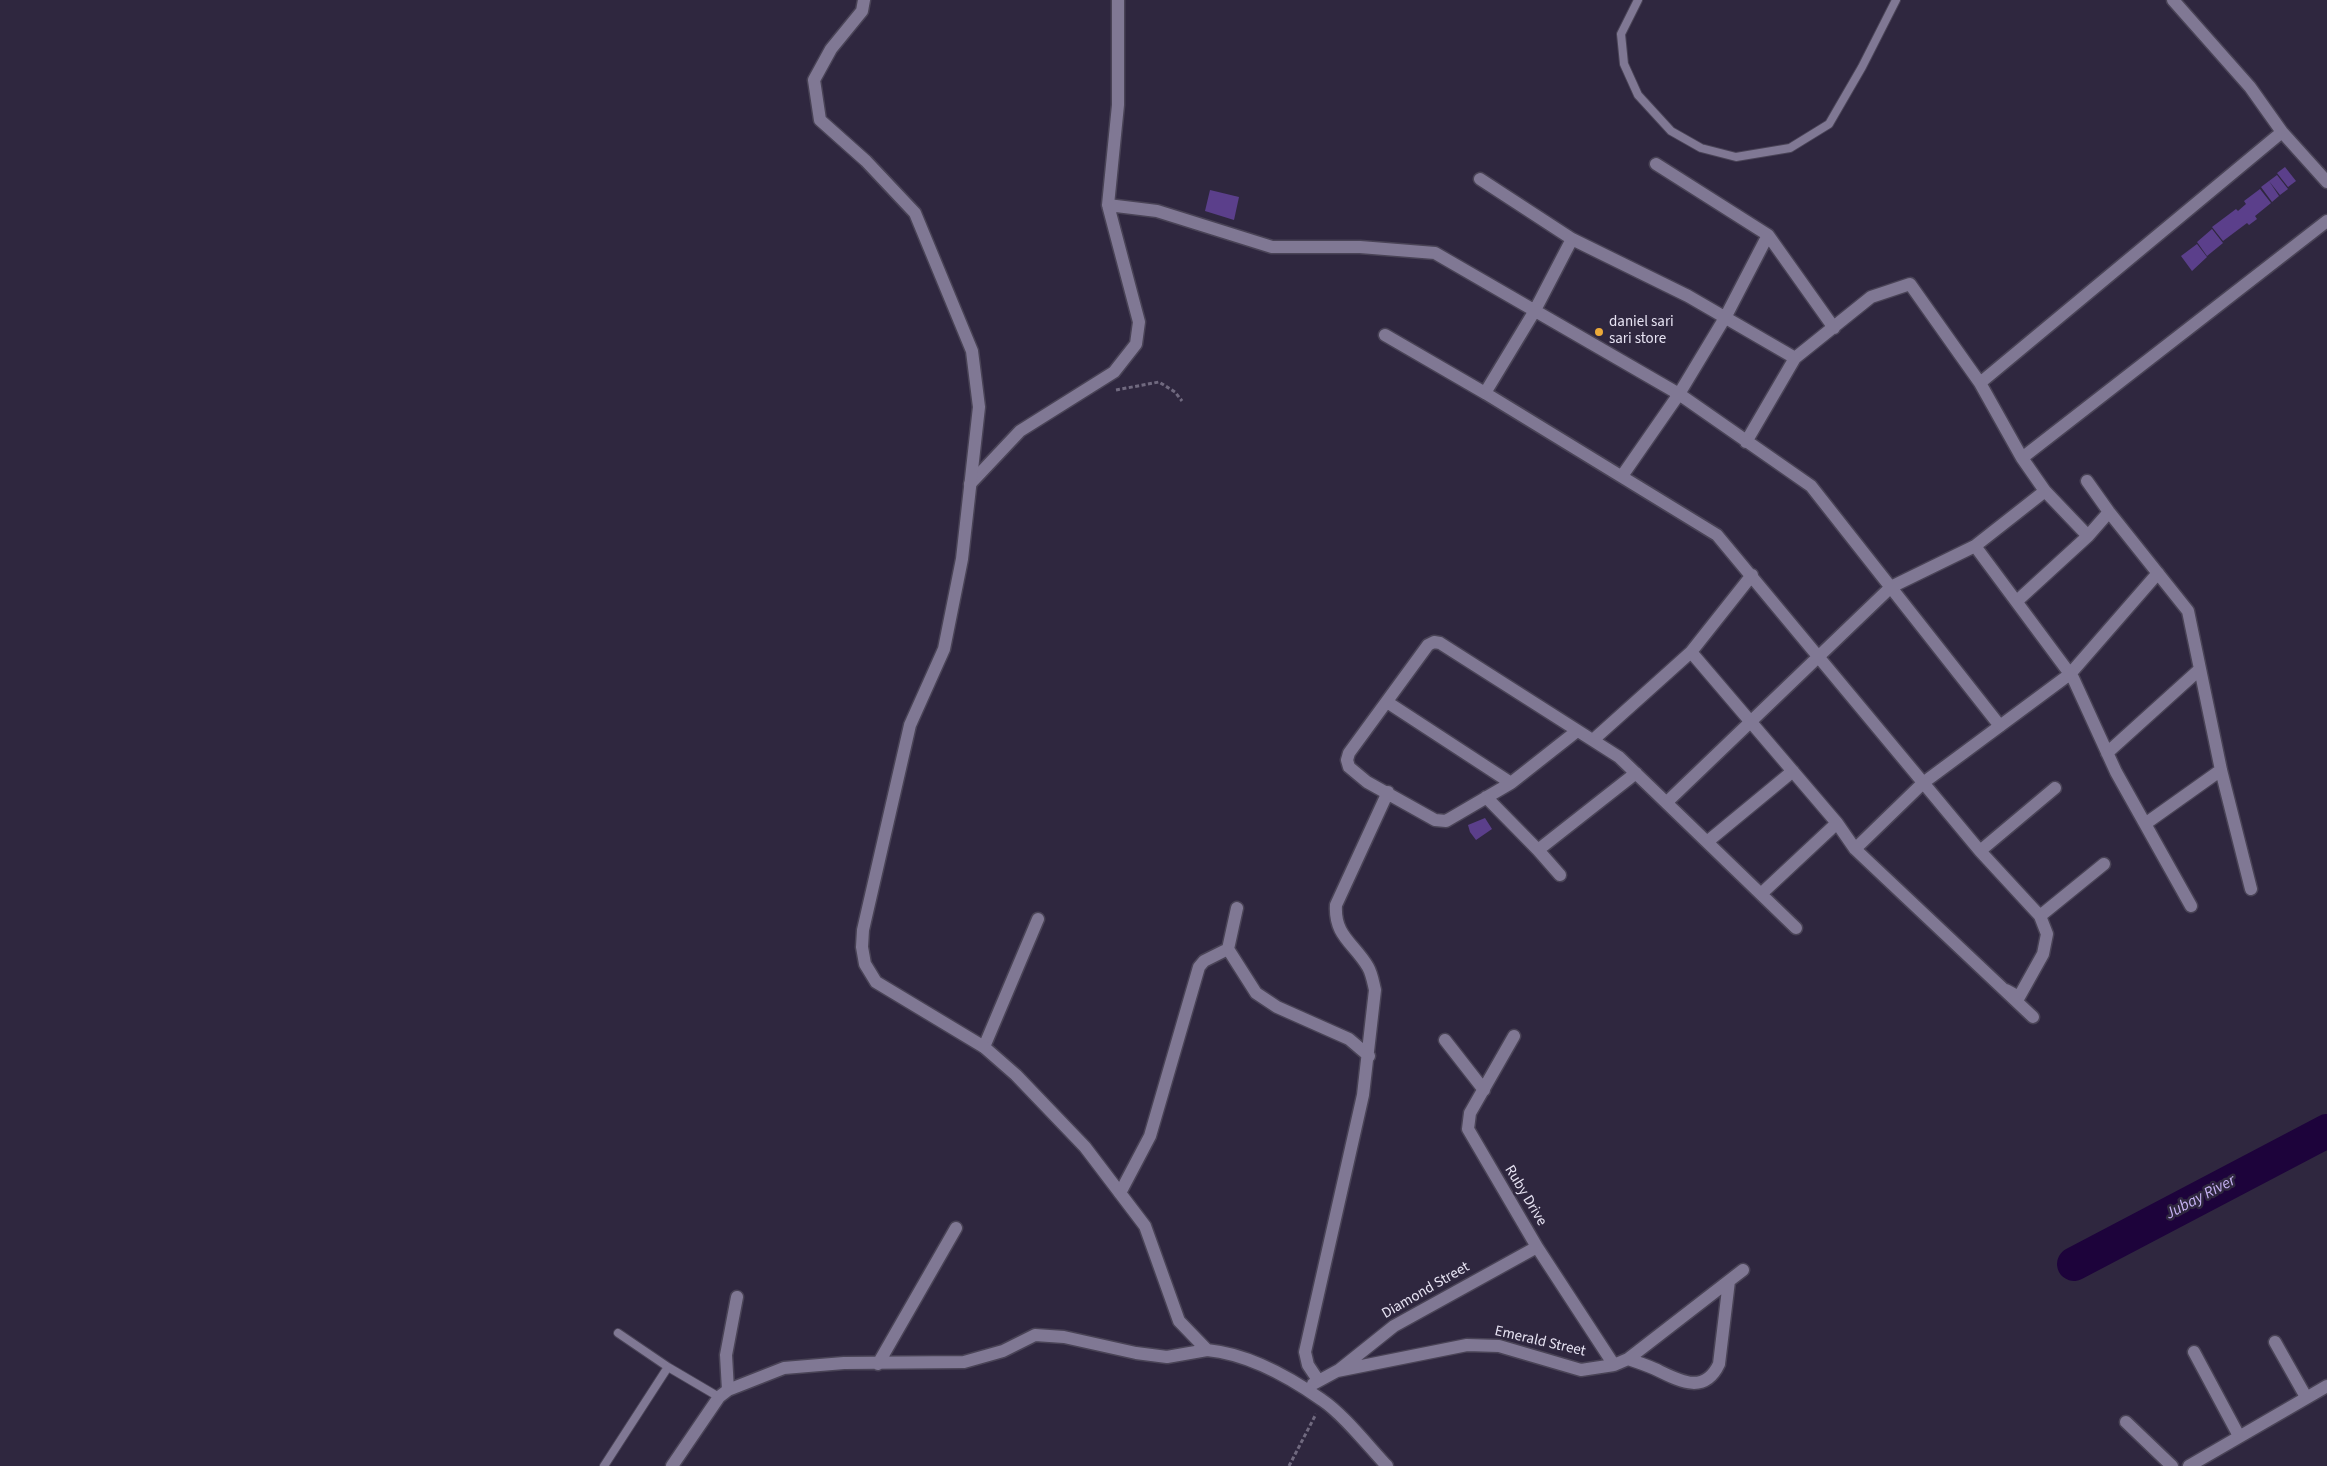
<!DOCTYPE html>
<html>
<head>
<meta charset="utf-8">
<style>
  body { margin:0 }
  canvas { display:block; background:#2f273f }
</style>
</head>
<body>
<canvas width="2327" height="1466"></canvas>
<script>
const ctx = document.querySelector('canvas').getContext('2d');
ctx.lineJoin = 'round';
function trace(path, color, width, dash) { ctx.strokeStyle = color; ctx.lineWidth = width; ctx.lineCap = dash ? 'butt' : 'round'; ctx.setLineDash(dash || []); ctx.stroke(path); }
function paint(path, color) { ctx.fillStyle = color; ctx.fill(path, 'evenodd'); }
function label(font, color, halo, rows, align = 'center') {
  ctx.font = font + ' "Source Sans 3",sans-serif'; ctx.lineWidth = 5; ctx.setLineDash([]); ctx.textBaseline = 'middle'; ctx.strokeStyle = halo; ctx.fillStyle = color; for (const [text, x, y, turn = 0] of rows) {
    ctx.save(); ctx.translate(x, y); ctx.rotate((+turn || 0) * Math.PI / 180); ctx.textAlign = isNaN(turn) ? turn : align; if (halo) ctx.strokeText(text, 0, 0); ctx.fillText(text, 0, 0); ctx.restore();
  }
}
const river = new Path2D(`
  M2074,1264L2327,1131`);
const building = new Path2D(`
  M2285,167L2296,181L2288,187L2277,173Z
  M2277,175L2288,189L2280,195L2269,181Z
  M2269,181L2279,196L2272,202L2261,187Z
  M2260,189L2271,203L2255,216L2257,219L2249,225L2247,223L2223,241L2212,227L2236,209L2238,211L2246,204L2244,201Z
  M1210,190L1239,197L1234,220L1205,211Z
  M2212,229L2223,243L2207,256L2197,242Z
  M2197,244L2207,257L2192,271L2181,256Z
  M1485,818L1492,829L1476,840L1470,832L1468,825Z`);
const path = new Path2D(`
  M1116,390L1159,382L1175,392L1182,401
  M1289,1466L1316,1414`);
const lane = new Path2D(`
  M1638,0L1621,34L1624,64L1638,95L1671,131L1701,148L1736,157L1790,148L1829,124L1862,67L1896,0
  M618,1333L668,1367L719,1397
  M604,1466L668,1367`);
const street = new Path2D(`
  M2173,0L2250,87L2282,132L2327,182
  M1656,164L1768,235L1834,328
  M1480,179L1572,239L1688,296L1795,358
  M1108,205L1157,211L1272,247H1360L1435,253L1679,394L1811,486L2000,726
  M1385,335L1485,393L1717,535L1980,851L2040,916L2047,934L2043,954L2019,997L2006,990
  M1980,383L2282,132
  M1485,393L1534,312L1572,239
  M1746,442L1795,358L1871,297L1910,284L1980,383L2022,458L2045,491L2088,536
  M2022,458L2327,221
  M1622,476L1679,394L1726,316L1768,235
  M2087,481L2109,512L2188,611L2221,770L2251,889
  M970,484L1020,431L1114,372L1136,344L1139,322L1108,205L1118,105V0
  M1975,546L2073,678L2116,772L2191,906
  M2017,601L2088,536L2109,512
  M1691,652L1837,823L1855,849L2033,1017
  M1387,702L1511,783
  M1577,731L1511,783L1446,821L1435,820L1367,782L1349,767L1347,760L1349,753L1428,645L1434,642L1440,643L1619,757L1796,928
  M1593,740L1691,652L1752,575
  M2107,753L2200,669
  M1486,797L1538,850L1560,875
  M1667,802L1891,587L1975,546L2045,491
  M2145,824L2221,770
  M1707,842L1793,771
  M1855,849L1923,783L2070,674L2158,573
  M1538,850L1636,773
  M1980,851L2055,788
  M1761,894L1837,823
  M2040,916L2104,864
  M1228,949L1256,993L1277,1007L1349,1039L1369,1056
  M1514,1036L1470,1113L1468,1129L1537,1247L1614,1365
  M1445,1040L1484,1090
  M984,1047L1038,919
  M1120,1193L1150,1136L1199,967L1204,961L1228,949L1237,908
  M2275,1342L2306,1397
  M2194,1352L2239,1436
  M1628,1359C1637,1362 1646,1365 1655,1369C1678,1380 1704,1396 1719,1364L1729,1281
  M878,1364L956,1228
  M1339,1370L1394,1326L1537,1247
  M1318,1380L1308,1365L1305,1352L1363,1095L1375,990C1373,982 1372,974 1368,967C1354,943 1334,936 1336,905L1388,792
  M1313,1384L1337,1371L1467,1345L1499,1346L1581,1370L1614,1365L1628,1359L1743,1270
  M728,1390L726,1355L737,1297
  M2126,1422L2172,1466
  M672,1466L719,1397L728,1390L784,1368L844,1363L964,1362L1003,1351L1035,1335L1064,1337L1136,1353L1167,1357L1207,1350
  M2189,1466L2327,1386`);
const secondary = new Path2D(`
  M864,0L862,11L831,49L814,80L820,120L866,161L915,213L972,351L979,407L962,559L944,649L910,725L863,930L862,947L865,964L876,982L984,1047L1016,1075L1085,1147L1145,1226L1179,1321L1207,1350C1249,1354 1288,1376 1322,1400C1343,1414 1369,1447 1387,1466`);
const markers = [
  [1599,332,5,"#eba939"]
];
const poiNames = [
  ["daniel sari",1609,323],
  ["sari store",1609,340]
];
const streetNames = [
  ["Ruby Drive",1525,1196,59],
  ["Diamond Street",1426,1291,-30],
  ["Emerald Street",1540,1342,13]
];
const waterNames = [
  ["Jubay River",2201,1198,-28]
];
trace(river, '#1d033b', 34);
paint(building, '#5b3f8b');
trace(lane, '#494356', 10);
trace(street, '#494356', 15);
trace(secondary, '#494356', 15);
trace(path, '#70697f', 3, [4, 2.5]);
trace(lane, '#807894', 8);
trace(street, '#807894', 12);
trace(secondary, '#807894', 12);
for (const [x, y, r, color] of markers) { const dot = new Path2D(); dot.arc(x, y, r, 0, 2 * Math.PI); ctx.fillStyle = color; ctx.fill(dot); trace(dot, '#2f273f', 2); }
label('15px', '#e7e3f3', '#2f273f', poiNames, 'left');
label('15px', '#e7e3f3', '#2f273f', streetNames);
label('italic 16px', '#c6b2f3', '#2f273f', waterNames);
</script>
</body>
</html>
